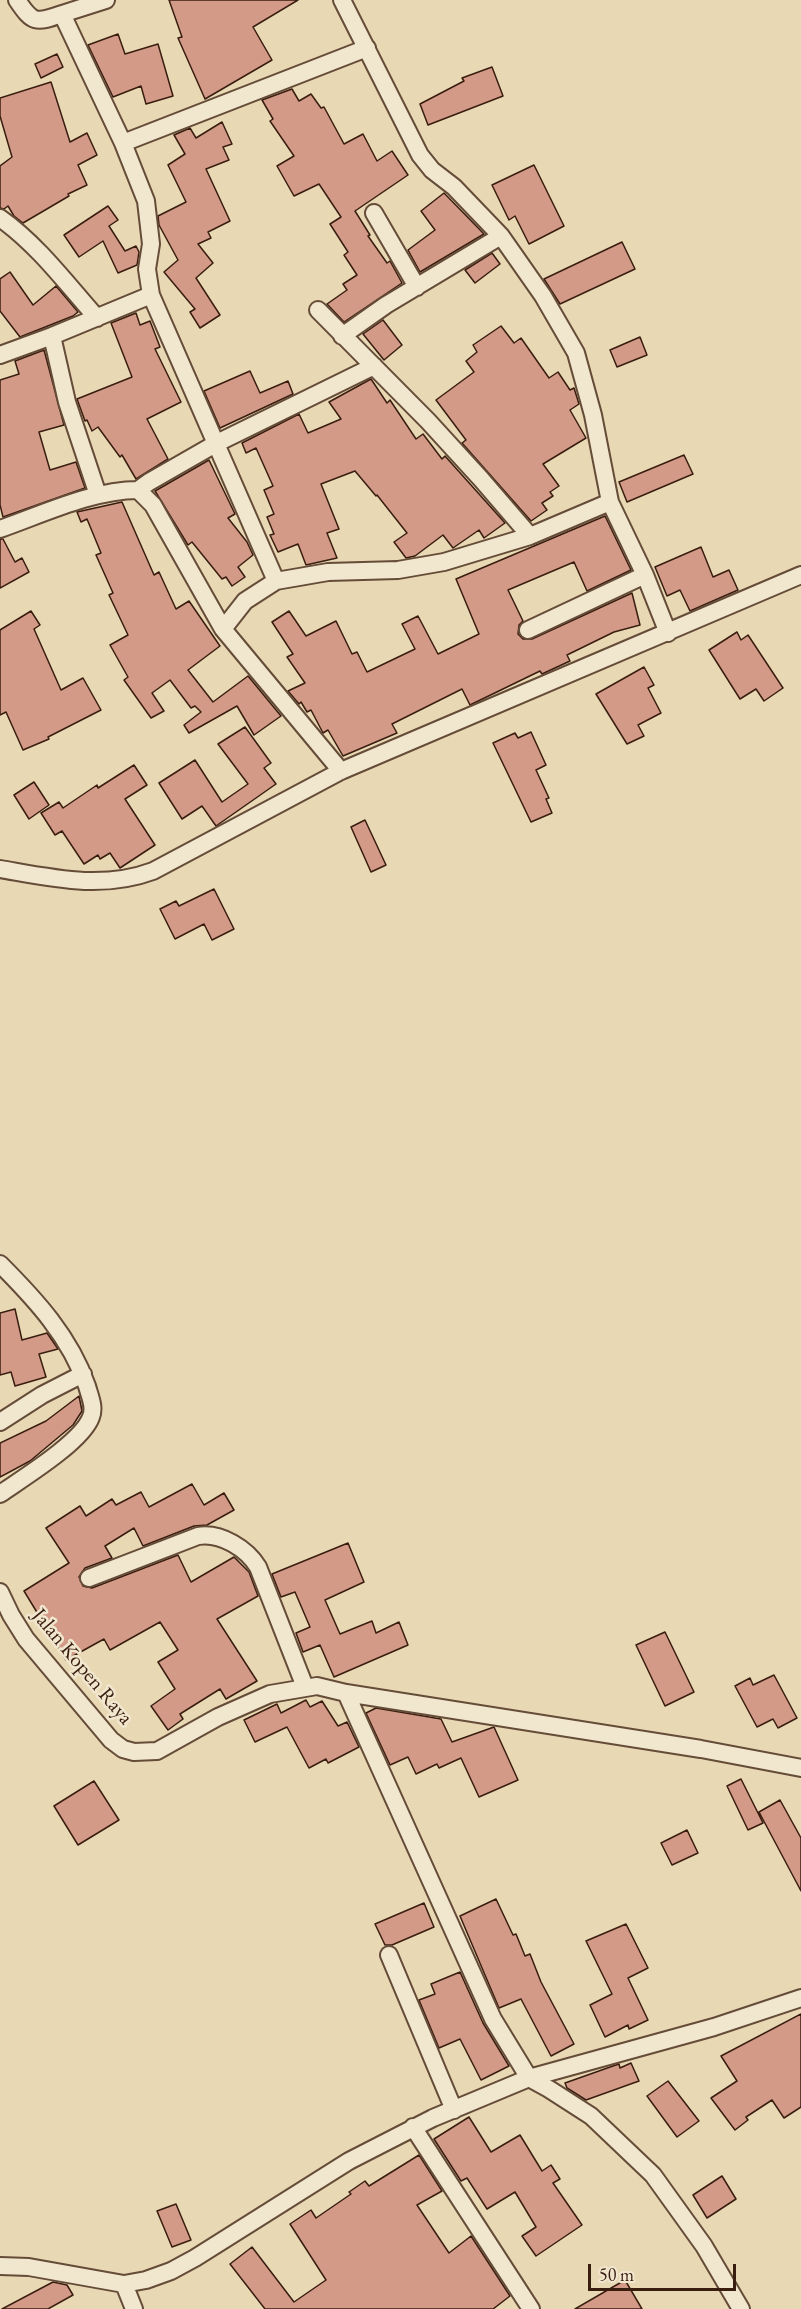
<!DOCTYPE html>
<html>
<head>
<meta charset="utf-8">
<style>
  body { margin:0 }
  #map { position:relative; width:801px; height:2309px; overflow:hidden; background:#e9d8b4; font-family:"EB Garamond",serif }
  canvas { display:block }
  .scale { position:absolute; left:588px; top:2264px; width:148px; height:27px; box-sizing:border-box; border:3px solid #391d0f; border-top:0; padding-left:8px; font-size:18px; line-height:21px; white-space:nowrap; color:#391d0f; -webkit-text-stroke:4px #f1e6ce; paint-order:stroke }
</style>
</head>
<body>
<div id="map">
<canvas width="801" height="2309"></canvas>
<div class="scale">50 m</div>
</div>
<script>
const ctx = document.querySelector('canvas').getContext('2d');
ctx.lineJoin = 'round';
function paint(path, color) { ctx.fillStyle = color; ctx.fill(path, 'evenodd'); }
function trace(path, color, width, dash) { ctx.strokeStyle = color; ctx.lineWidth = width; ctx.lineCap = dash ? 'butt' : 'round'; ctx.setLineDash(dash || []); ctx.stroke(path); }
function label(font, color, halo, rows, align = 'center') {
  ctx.font = font + ' "EB Garamond",serif'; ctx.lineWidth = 5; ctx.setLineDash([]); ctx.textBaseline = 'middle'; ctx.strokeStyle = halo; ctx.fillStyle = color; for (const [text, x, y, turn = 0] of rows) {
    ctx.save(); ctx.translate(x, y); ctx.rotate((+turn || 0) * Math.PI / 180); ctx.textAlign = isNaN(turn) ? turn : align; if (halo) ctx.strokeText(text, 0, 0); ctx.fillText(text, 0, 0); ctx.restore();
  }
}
const building = new Path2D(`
  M169,0H298L253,27L272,60L205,99L178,38L182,37Z
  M118,34L125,54L158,44L173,96L146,104L141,86L113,97L88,45Z
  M57,54L63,67L41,78L35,64Z
  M492,67L503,96L428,125L420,104L464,81L462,78Z
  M51,82L70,142L87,133L97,155L78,165L87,185L68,194L69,196L23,223L14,216L8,206L4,209L0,208V166L12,157L0,116V98Z
  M292,89L299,101L311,94L321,108L324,107L344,144L363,134L377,161L392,151L408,175L355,211L370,235L368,236L387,263L390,261L402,283L344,322L327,304L347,290L343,284L357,275L344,255L348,252L330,224L341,217L319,184L294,196L277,166L294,156L270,121L273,119L262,100Z
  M222,122L232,144L223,147L229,160L206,169L230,221L208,232L211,238L198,244L213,263L196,278L220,315L200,328L190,312L195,309L164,272L178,260L159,225L158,216L186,202L168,165L185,154L174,135L190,128L196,138Z
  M534,165L564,226L529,244L515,216L509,220L492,185Z
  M444,193L484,234L420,272L408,250L435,230L421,211Z
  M108,206L118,220L109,226L125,251L136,246L139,252L137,265L118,273L103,241L79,257L64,235Z
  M622,242L635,269L560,304L544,279Z
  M492,253L500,264L475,283L465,270Z
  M10,272L33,305L56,286L78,312L73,316L20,337L0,311V279Z
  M136,313L140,325L150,321L160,347L155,349L181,402L147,419L168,459L136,479L122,455L120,457L98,427L92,431L87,420L85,421L77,399L132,377L111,323Z
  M383,320L402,345L384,360L363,334Z
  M501,326L514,343L521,338L549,378L558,372L570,390L574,388L579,404L570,410L586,438L543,464L559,486L550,492L553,496L542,503L547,510L531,521L462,443L466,440L436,400L474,372L466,361L477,352L473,345Z
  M640,337L647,355L617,367L610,350Z
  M44,350L64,425L39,432L50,470L76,462L85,488L3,517L0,505V380L19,374L15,361Z
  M250,371L260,393L288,381L293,394L220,428L204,391Z
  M371,379L387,403L390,400L416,439L423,434L442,459L445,456L505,523L484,538L479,530L453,548L443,535L415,556L406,558L394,542L407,533L377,495L376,496L355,471L321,484L339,529L327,533L337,558L306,565L298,544L278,552L270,535L274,534L267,517L274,514L264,490L273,486L256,448L246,453L242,443L299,414L308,433L341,419L329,402Z
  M684,455L693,474L627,502L619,482Z
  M209,460L235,514L228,518L247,542L253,555L238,567L245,577L232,586L226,577L222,579L192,542L188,545L155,491Z
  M122,502L154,575L159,572L176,609L189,601L220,646L188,670L213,702L248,676L281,716L254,735L237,706L189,733L184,725L201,712L195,706L191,708L170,680L152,693L164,711L151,718L124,680L128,677L110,645L128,635L109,595L113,593L96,555L101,553L87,519L81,522L77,512Z
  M605,516L631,570L587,591L574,562L508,590L523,621L519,625L518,634L523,639H532L632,593L640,625L614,632L567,655L570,661L542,674L540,671L470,705L462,689L392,724L397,733L343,756L328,730L323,733L311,710L307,712L301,702L299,704L288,691L305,683L287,657L293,654L272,622L289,611L306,636L336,621L352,654L357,652L367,672L415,649L402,624L418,616L438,654L479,634L456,579Z
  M0,539H3L15,562L22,558L29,572L0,588Z
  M701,547L713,577L729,570L738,590L690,611L680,590L667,596L655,567Z
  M31,611L40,625L34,629L61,690L83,678L101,710L48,737L49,739L23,750L6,712L0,715V630Z
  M737,632L741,640L748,635L783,688L764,701L756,689L740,699L709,650Z
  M644,667L654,685L648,688L661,713L638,725L644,736L627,744L596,694Z
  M245,727L271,763L264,768L276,784L216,826L202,806L182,819L159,783L195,760L222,802L248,784L218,744Z
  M531,732L546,765L536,770L549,798L546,799L552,813L531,822L493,743L515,733L518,738Z
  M134,765L147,785L125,799L155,845L120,868L110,853L100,859L98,855L84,864L62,831L55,835L41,813L59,802L63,808L97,785L98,788Z
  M34,782L49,805L29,819L14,795Z
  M365,820L386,865L371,872L351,827Z
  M214,889L234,929L212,940L204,924L175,939L160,909L176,901L179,906Z
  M15,1309L22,1340L47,1333L58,1349L39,1354L46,1377L15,1386L11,1372L0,1375V1313Z
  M79,1396L82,1411L73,1425L30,1461L0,1477V1443L46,1421Z
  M192,1484L204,1505L224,1493L234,1510L207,1525L194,1526L143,1546L134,1528L105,1546L112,1558L85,1568L79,1577L83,1586L92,1588L178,1555L191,1582L234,1557L249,1572L258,1596L217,1619L257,1681L226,1699L220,1689L180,1714L183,1719L168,1730L151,1706L175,1689L158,1662L178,1650L160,1622L110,1650L104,1639L66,1660L24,1591L69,1563L46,1528L80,1506L86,1516L112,1499L116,1505L141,1492L149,1507Z
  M348,1543L364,1582L325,1600L340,1634L372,1621L376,1633L399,1622L408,1645L334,1677L320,1645L303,1652L296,1633L310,1627L295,1592L281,1597L272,1574Z
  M665,1632L694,1692L665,1706L636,1645Z
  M774,1675L797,1718L778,1728L773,1719L757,1727L735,1686L750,1678L753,1685Z
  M306,1700L310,1707L322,1701L338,1726L347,1722L359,1747L328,1763L326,1759L309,1768L287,1727L255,1742L244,1720L277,1704L281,1713Z
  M376,1708L441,1719L452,1742L494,1727L518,1780L479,1797L461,1758L439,1768L437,1764L416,1774L408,1757L390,1765L366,1713Z
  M741,1779L763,1823L748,1830L727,1786Z
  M94,1781L119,1820L78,1845L54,1806Z
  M780,1800L801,1838V1891L759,1812Z
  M687,1830L698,1853L672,1865L661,1843Z
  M496,1899L513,1935L516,1934L525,1956L530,1954L541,1982L574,2044L551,2056L521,1999L499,2008L460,1916Z
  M424,1903L434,1927L392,1945H385L375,1924Z
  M626,1924L648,1968L628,1978L648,2020L629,2029L628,2025L605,2037L590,2005L612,1994L586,1941Z
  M460,1972L483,2023L509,2066L481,2080L460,2039L439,2048L419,2000L435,1994L431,1984Z
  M801,2014V2107L784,2118L772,2100L746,2117L748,2120L735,2130L711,2098L737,2081L721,2056Z
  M631,2063L639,2081L586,2100L567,2088L565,2083L613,2066L619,2064L620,2068Z
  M668,2081L699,2121L677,2137L647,2096Z
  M469,2117L491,2152L520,2135L542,2171L551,2165L560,2179L553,2183L582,2225L536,2256L522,2236L536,2227L515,2192L487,2209L467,2178L461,2181L434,2139Z
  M419,2155L442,2191L417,2205L449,2253L471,2236L510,2296L493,2309H265L230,2264L252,2247L294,2302L326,2280L290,2224L311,2210L316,2218L351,2194L349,2192L365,2181L369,2186Z
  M722,2176L736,2199L707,2218L693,2195Z
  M176,2204L191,2240L172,2247L157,2211Z
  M625,2280L642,2309H575Z
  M53,2282L67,2285L73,2295L48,2309H2Z`);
const minor = new Path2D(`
  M17,0C33,24 36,23 62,14L123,143L146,201L151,244L147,269L151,295L276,581
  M342,0L420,155L432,170L454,187L501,236L543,296L576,353L593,415L610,502L645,575L668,633
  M62,14L106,0
  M123,143L367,48
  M374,213L417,287
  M0,218C38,245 66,283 97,318
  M318,310L428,421L481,479L530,536
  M342,336L386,305L501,236
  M0,355L52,336
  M138,490L149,482L217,443L374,366
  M98,495L67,402L52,336L151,295
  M0,529C43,514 93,490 138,490L153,505L223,629
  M528,630L645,575
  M341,771L223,629L245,601L276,581L328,572L398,570L444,562L530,536L610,502
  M0,869C52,878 102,890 153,871L341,771L801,575
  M0,1264C36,1300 70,1337 87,1386C90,1397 95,1407 91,1417C82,1442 23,1478 0,1494
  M0,1422L42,1395L83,1374
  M89,1578L198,1536C221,1532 247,1549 258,1567L305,1687
  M0,1592L11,1615L26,1639L111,1740L123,1749L134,1752L157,1751L218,1717L270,1694L317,1686L346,1693L701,1749L801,1768
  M346,1693L493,2019L529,2078L549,2089L591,2116L653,2175L704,2246L741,2309
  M389,1955L454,2110
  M413,2127L531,2309
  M0,2266L29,2267L124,2284L146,2280L171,2271L195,2258L349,2161L433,2118L529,2078L714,2027L801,1998
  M124,2284L134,2309`);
const streetNames = [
  ["Jalan Kopen Raya",82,1667,50]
];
paint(building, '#d39a88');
trace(building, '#391d0f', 1.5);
trace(minor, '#654c38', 20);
trace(minor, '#f1e6ce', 16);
label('21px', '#391d0f', '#f1e6ce', streetNames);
</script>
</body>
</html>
